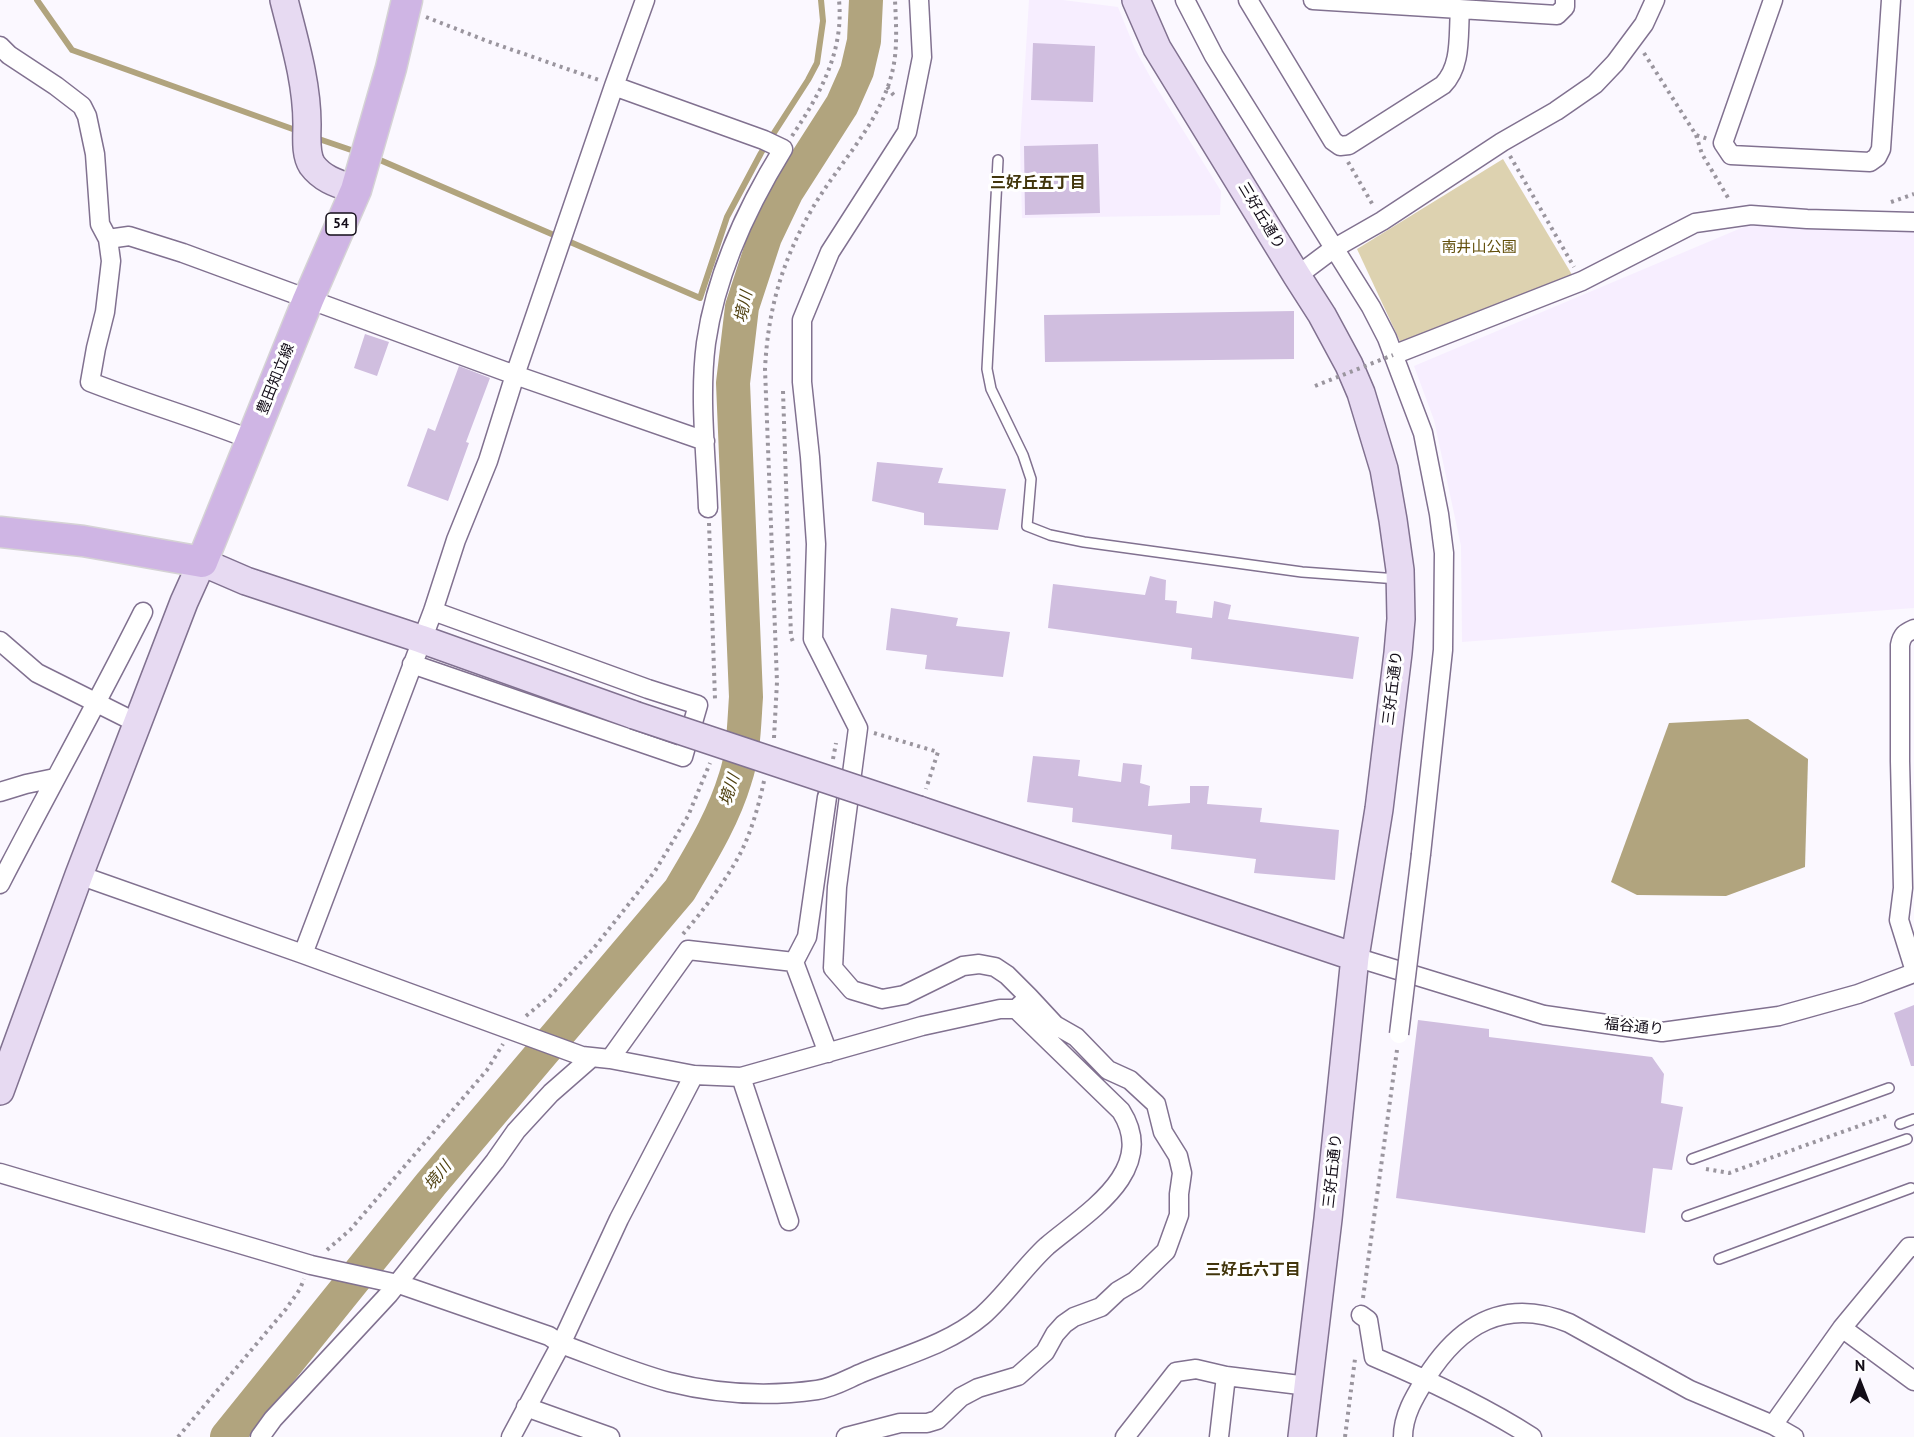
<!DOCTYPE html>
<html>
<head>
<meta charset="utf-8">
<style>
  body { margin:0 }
  #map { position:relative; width:1914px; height:1437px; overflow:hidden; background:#fbf8ff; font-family:"PT Sans",sans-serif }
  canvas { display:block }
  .north { position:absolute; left:1830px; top:1353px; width:60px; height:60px; -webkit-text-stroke:4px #fff; paint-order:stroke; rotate:0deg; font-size:16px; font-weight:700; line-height:24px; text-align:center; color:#130d18 }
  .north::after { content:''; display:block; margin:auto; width:21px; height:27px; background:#130d18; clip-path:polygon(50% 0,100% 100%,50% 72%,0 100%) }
</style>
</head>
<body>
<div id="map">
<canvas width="1914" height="1437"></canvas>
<div class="north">N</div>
</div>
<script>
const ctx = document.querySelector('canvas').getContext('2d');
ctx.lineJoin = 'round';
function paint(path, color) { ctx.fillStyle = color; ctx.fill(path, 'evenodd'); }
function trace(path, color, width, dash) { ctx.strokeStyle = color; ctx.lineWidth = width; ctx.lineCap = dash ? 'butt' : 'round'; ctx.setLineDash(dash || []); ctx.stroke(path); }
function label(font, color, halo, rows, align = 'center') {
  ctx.font = font + ' "PT Sans","Noto Sans JP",sans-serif'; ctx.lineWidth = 6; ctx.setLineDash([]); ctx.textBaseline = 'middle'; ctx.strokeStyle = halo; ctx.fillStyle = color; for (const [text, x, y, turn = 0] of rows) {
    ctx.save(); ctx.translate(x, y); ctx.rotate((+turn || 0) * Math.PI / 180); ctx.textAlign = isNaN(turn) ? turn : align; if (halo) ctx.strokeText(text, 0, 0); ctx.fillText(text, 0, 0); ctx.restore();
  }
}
const built = new Path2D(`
  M1029,0H1063L1118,7L1135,49L1153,82L1221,191L1220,215L1022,218L1020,144Z
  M1914,224V608L1462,642L1461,546L1434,420L1414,366L1746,226Z`);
const green = new Path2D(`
  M1503,159L1574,278L1404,350L1357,249Z`);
const water = new Path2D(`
  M1748,719L1808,759L1805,867L1726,896L1637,895L1611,882L1669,723Z`);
const stream = new Path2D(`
  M37,0L72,50L301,132
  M313,137L357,152
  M373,157L700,298L727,217L761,153L808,80L817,63L823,21L821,0`);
const river = new Path2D(`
  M227,1437L431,1184L680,890C701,854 723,819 735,779C744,753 744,724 746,697L733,383L742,307L765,237L787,191L842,105L857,71L864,41L866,0`);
const building = new Path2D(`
  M1033,43L1095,46L1093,102L1031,100Z
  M1098,144L1100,213L1025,215L1024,146Z
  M1294,311V359L1045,362L1044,315Z
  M365,334L389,342L377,376L354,368Z
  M459,366L490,378L466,442L469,443L448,501L407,486L428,428L435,431Z
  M877,462L943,468L938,483L1006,489L998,530L924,525V513L872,501Z
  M1150,576L1166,580L1165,600L1177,601L1176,613L1212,618L1214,601L1231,605L1228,619L1359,637L1353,679L1191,659L1192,648L1048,628L1053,584L1145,595Z
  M891,608L958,618L956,626L1010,632L1003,677L925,669L927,655L886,650Z
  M1033,756L1080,760L1078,776L1121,782L1123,763L1142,765L1140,783L1150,786L1148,806L1190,803V786H1209L1207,804L1262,808L1260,822L1339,830L1335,880L1254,873L1256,859L1171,849L1172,835L1072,822L1073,808L1027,802Z
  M1914,1005V1066H1911L1894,1013Z
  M1418,1020L1489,1029V1037L1652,1057L1664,1074L1661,1103L1683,1107L1672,1170L1653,1168L1645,1233L1396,1198Z`);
const path = new Path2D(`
  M426,17L487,41L599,80
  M1644,53L1696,135L1708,139
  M887,87L896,98
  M1696,135L1702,154L1730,201
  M792,136C820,94 844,52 839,0
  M1510,156L1574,267
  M1348,162L1374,207
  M1891,202L1914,194
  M783,391L791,637L794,644
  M709,523L715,699
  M874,733L938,752L926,789
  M774,738L777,682L765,369C768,309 782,261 812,209C838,164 879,125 892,73C898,49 896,24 895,0
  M833,759L836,743
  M683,934C703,911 727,879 741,852C752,830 759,804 764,781
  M526,1016L550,996L593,949L655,871L688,816L710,763
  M1706,1169L1729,1173L1889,1115
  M327,1250L350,1230L487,1070L503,1044
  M1363,1298L1397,1050
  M178,1437L286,1309L300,1289L304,1279
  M1345,1437L1355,1359`);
const lane = new Path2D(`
  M998,160L987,369L991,389L1023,455L1031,479L1027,526L1050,535L1084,542L1302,572L1398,579
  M1900,1124L1914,1119
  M1692,1159L1889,1088
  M1687,1216L1907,1139
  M1719,1259L1911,1188`);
const street = new Path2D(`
  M919,0L922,57L907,132L830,252L802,320V382L810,457L816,544L813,639L858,728L837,887L833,968L852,990L882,999L904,995L963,966L979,964L995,967L1007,975L1029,997L1016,1009
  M1185,0L1214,56L1371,307L1387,338L1423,433L1439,514L1444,553L1443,650L1421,854
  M1248,0L1333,141L1340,146L1349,145L1443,85C1462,66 1458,35 1460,10
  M1313,0L1557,15L1565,7V0
  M1773,0L1723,143L1731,155L1870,162L1877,157L1881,149L1891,0
  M0,46L9,55L56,86L82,106L87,116L95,154L100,224L108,239L111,261L105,312L96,348L90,382C144,403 199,419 252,440
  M614,86L764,140L783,149C746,209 716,273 706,343C699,397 706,453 708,508
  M108,239L129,236L183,253L515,375L705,441
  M1297,276L1333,249L1382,221L1502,142L1556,111L1595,84L1615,63L1644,24L1655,0
  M1393,355L1582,281L1695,223L1751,215L1807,219L1914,222
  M1914,629C1905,633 1902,635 1900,645V761L1903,888L1899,920L1914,968
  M0,641L37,673L137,723
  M412,664L683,757L698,705L648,689L433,611
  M0,792L26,784L55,778
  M827,797L807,937L794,962L828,1053
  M0,884C47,793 97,704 143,612
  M303,954L433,611L456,540L488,461L515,375L614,86L645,0
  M1355,957L1544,1015L1662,1032L1779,1016L1858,994L1914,973
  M610,1059L688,950L794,962
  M741,1077L789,1221
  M0,1173L311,1265L402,1285L549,1336L561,1344C597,1357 632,1372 669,1382C717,1394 768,1397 817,1390C833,1388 849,1378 864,1372C903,1356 949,1344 982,1316C1006,1295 1024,1267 1047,1246C1086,1213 1159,1171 1121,1111L1016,1009H1000L922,1026L741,1077L694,1075L610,1059L582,1056L303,954L79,875
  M1361,1315L1368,1320L1374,1357C1428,1380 1482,1405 1532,1437
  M1842,1328L1914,1381
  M526,1407L610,1437
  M1773,1425L1842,1328L1909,1247H1914
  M260,1437L273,1419L389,1294L495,1161L516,1131L551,1093L591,1058
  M511,1437L561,1344L619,1219L694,1075
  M846,1437L900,1423H927L937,1420L961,1397L978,1388L1018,1376L1045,1352L1055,1334L1064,1324L1074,1317L1101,1307L1118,1291L1135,1281L1166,1251L1179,1215V1194L1182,1173L1178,1156L1163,1132L1156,1104L1130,1080L1108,1070L1076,1037L1055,1025L1029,997
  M1125,1437L1176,1372L1196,1369L1226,1376L1308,1386
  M1219,1437L1226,1376
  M1403,1437C1403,1415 1415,1396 1426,1378C1460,1324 1505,1297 1569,1323L1690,1390L1773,1425L1794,1437`);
const secondary = new Path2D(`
  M284,0C294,40 307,82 307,124C307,137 305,154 312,165C323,180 339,184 356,190
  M1136,0L1157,48L1297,276L1322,315L1349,365L1361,393L1384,469L1393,520L1400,570L1401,619L1398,653L1379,809L1355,957L1328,1219L1302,1437
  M919,810L1355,957
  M0,1091L79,875L184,602L202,562L246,581L421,639L634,715`);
const primary = new Path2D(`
  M0,532L83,541L202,562L308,300L356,190L391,68L407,0`);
const pathBridge = new Path2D(`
  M1315,386L1393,355`);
const streetBridge = new Path2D(`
  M1399,1034L1421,854`);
const secondaryBridge = new Path2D(`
  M634,715L919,810`);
const shields = [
  [341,224,30]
];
const shieldNames = [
  ["54",341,224]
];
const streetNames = [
  ["三好丘通り",1261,216,59],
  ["豊田知立線",276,379,-68],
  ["三好丘通り",1393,688,-83],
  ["福谷通り",1634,1027,6],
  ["三好丘通り",1333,1171,-84]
];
const parkNames = [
  ["南井山公園",1479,248]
];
const neighbourhoodNames = [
  ["三好丘五丁目",1038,183],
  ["三好丘六丁目",1253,1270]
];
const waterNames = [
  ["境川",744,307,-78],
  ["境川",730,790,-72],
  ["境川",438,1176,-50]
];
paint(built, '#f7eeff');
paint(green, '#ddd2b0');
paint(water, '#b1a47e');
trace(stream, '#b1a47e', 6);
trace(river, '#b1a47e', 34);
paint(building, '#d0bedf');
trace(lane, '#817190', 12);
trace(street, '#817190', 21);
trace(secondary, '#817190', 30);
trace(primary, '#d5d3d5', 33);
trace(path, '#9a959e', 4, [3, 4.5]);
trace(lane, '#fff', 9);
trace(street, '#fff', 18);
trace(secondary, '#e7daf2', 27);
trace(primary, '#cfb5e4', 30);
trace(streetBridge, '#817190', 21, []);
trace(secondaryBridge, '#817190', 30, []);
trace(pathBridge, '#9a959e', 4, [3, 4.5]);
trace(streetBridge, '#fff', 18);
trace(secondaryBridge, '#e7daf2', 27);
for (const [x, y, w] of shields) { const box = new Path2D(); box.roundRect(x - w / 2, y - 11, w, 22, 4.5); ctx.fillStyle = '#fff'; ctx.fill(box); trace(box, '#130d18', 1.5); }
label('bold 14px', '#130d18', null, shieldNames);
label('15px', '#130d18', '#fff', streetNames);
label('15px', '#624f0a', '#fff', parkNames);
label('bold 16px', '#42360c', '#fff', neighbourhoodNames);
label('italic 16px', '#504110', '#fff', waterNames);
</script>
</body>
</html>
